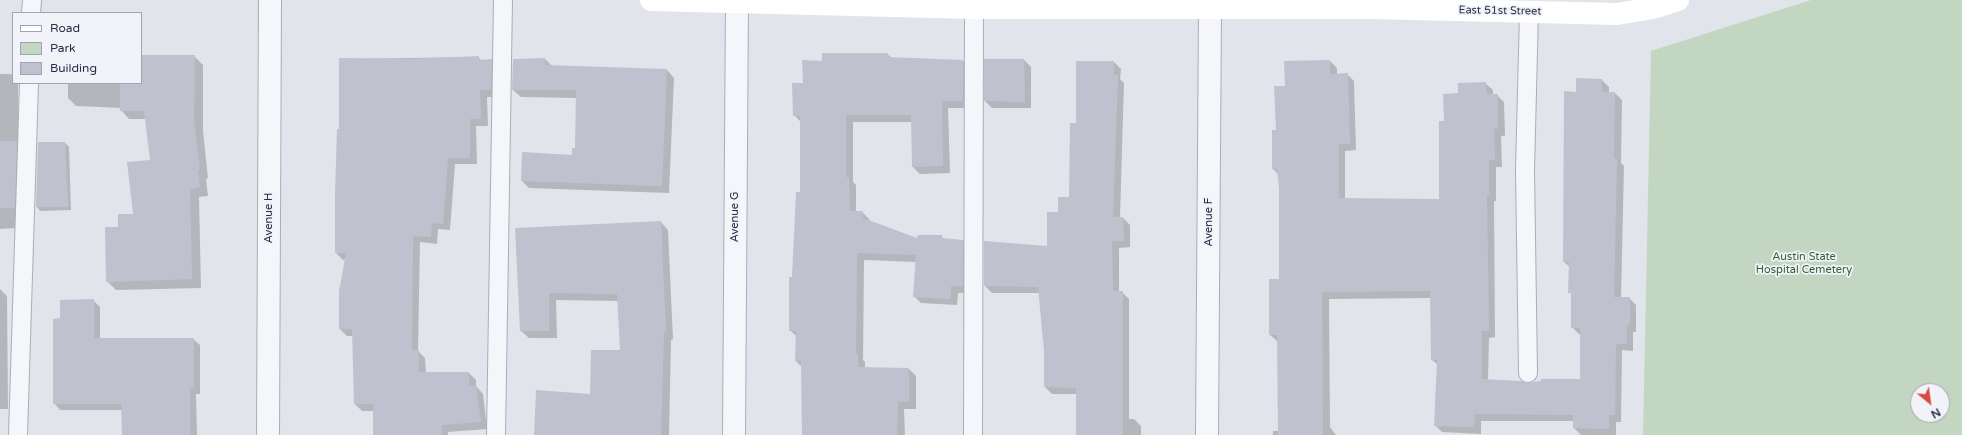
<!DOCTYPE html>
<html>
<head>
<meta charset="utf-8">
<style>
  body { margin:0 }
  #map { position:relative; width:1962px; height:435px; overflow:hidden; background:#e2e4eb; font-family:"Varela Round",sans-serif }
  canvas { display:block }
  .legend { position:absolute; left:12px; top:12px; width:130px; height:72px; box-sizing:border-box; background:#f2f3f8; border:1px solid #a2a4b0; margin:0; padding:5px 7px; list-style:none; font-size:12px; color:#292d45 }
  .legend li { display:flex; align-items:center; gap:8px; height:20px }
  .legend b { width:20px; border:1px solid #a2a4b0 }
  .north { position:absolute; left:1910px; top:383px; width:40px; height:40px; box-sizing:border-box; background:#f2f3f8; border:1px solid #a2a4b0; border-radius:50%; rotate:151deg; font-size:11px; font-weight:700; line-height:16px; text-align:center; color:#292d45 }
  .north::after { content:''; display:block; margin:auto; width:14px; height:18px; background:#d8493f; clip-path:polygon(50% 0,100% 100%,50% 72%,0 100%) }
</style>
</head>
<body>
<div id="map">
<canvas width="1962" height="435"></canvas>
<ul class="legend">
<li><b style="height:5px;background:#fff"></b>Road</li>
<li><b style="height:11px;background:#c3d6c2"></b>Park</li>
<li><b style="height:11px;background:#bfc1cf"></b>Building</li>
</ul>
<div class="north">N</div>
</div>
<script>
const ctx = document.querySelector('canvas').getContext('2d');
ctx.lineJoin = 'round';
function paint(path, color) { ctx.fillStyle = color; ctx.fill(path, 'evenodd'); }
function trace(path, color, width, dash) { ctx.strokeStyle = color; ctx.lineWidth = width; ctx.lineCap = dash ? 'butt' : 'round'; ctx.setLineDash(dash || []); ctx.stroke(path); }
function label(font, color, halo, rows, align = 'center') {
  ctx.font = font + ' "Varela Round",sans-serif'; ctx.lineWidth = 3.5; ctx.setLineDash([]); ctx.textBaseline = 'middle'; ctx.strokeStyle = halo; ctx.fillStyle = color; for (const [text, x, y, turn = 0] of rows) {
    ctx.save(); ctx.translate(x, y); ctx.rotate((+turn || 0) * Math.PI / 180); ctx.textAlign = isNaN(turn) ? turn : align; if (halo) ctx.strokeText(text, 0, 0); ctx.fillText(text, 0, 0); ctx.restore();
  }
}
const green = new Path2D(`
  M1811,0H1962V435H1643L1651,51ZM1918,391H1942V415H1918Z`);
const shadow = new Path2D(`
  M887,54L892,58L963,61L970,68V108H948L950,173L920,174L913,167L912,122H853V182L856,185V212H862L870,220L869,222L918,240L941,236L944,239L963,241L970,248V293H958L957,305L921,303L914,296L916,262L864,260L863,360L865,362V368L909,369L916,376V409H904L905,435H803V368L796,361L797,337L790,330L792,278L801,193V122L794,115L804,84L823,62Z
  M141,56H194L203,65V131L208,178L206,179L208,196L199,197L201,288L116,290L107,281L134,215L151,161L146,119H129L121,110V108L76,106L68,98V83H141Z
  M478,57L481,60H491L498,67V97H487L488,126H476L477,164H455L450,230L438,229L437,244L420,242L418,351L425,358L426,373H469L476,380V386L483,394L487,429L448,432V435H374V411H362L355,404L353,336H347L340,329L346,259L343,260L336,253L340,130V59Z
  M545,59L553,67L667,70L674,78L669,193L529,188L522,181L573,156L576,149L577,98L521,97L513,90Z
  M985,60H1024L1031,67V108H992L985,101Z
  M1330,61L1337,68V75L1347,74L1354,81L1356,150L1345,151V199L1440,200L1445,122L1459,94L1486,84L1493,90V95H1497L1504,102L1505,136H1501L1502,167H1496V201H1494L1495,337L1489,338L1488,380L1528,384L1581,380V334H1579L1572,327L1570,267L1564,262L1576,93L1602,80L1609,87V93H1615L1622,100L1621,163L1624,166L1621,298H1629L1636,305V332H1633V351L1622,350L1621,422H1616V435H1581L1574,428V421H1481V434L1442,432L1435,425L1438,365L1432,360L1431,298L1329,299L1330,427L1336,435H1273V431H1279L1278,342L1270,335L1280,280V188L1279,175L1273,169L1277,131L1286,87Z
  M1114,62L1121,69L1120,79L1124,83L1120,218H1123L1130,225V247L1119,248V292H1122L1129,299V419H1134L1141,426V435H1077V394H1052L1045,387V350L1040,293H992L985,286V243L1048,247L1059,213L1070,198L1077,124Z
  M0,74H11L13,76V83H18V228L0,229Z
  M65,143L69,147L71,210L40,211L37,207Z
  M661,222L668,230L673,339L671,340L669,435H535L591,395L621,351L619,301L556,300L557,338H529L521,331L516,229Z
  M0,289L7,296L8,409H0Z
  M93,300L100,307V339H193L200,345V394H196L197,435H123L122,410H60L54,403L61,319Z`);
const building = new Path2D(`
  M822,53H888V57L963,60V101H942L943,166L912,167L911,115H846V177H849L850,211H863V218L917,238L918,235H942V238L963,240V286H951V299L913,297L916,255L857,253L856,353L858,354V367L909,368V402H898L897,435H802L801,361H795L796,331H789V277H792L796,192H800V116H793L792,83H803L802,60L822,61Z
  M141,55H195L194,121L200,170H198L200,187L190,189L192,279L106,282L105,227H118V214H133L127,162L150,160L144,111H120V83H141Z
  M479,56V60L492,59L491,90H480L481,119H470V158H448L443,224L432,223L431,237L413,236L412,350H419V372H469V385L476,386L481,422L442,425V435H373V404H354L352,329H339V291L346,253H335V194L337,129H339V58L407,59Z
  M545,58V65L667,69L662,186L521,181L522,152L572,155V148H575L576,90H512L513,59Z
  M984,59H1024L1025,102L984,101Z
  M1330,60V74L1348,73L1350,144H1339V198L1439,199V121H1444L1443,94L1458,93V83L1486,82L1487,94H1498V129H1494L1495,160H1489V195H1487L1489,331H1482V379L1521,381L1528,383L1541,381V379H1580V328H1571V293H1568L1569,262H1563L1564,91L1576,92V78L1602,79V92H1615L1614,158L1617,159L1614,297H1630V325H1627V344H1616L1615,415H1609V429L1573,428V415L1475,414L1474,427L1434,426L1437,360H1431L1430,291L1322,292L1323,435H1278L1277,335H1269V279H1279V188L1277,169H1272V130H1276L1274,86H1285L1284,61Z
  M1076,61H1114V75H1118L1113,217H1123L1124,241H1112L1113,291H1123V435H1076V388L1044,387V351L1038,287L984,286V241L1047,246V212H1058V197H1069L1070,123H1076Z
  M0,141H17L15,208H0Z
  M38,142H65L68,207H36Z
  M661,221L666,332H664L661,435H534L536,390L590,394L591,350H620L617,294L549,293V331H520L515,228Z
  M94,299V338H194V388H190V435H122L121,404H53V319L60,318V300Z`);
const service = new Path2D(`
  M31,13L32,0
  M1528,373L1525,170L1529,12
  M18,435L29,83
  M496,435L503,0
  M973,435L974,8`);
const minor = new Path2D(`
  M268,435L270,0
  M734,435L737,0
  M1207,435L1210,9`);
const secondary = new Path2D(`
  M651,0L974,8H1371L1617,14L1653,8L1678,0`);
const streetNames = [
  ["East 51st Street",1500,11,1],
  ["Avenue G",735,217,-90],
  ["Avenue H",269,218,-90],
  ["Avenue F",1209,222,-90]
];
const parkNames = [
  ["Austin State",1804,257],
  ["Hospital Cemetery",1804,270]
];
paint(green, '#c3d6c2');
paint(shadow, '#0003');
paint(building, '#bfc1cf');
trace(service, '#aaadb9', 20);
trace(minor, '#aaadb9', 24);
trace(service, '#f5f6f9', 18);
trace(minor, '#f5f6f9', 22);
trace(secondary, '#fff', 22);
label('11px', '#292d45', '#f2f3f8', streetNames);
label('11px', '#356136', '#f2f3f8', parkNames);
</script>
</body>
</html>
